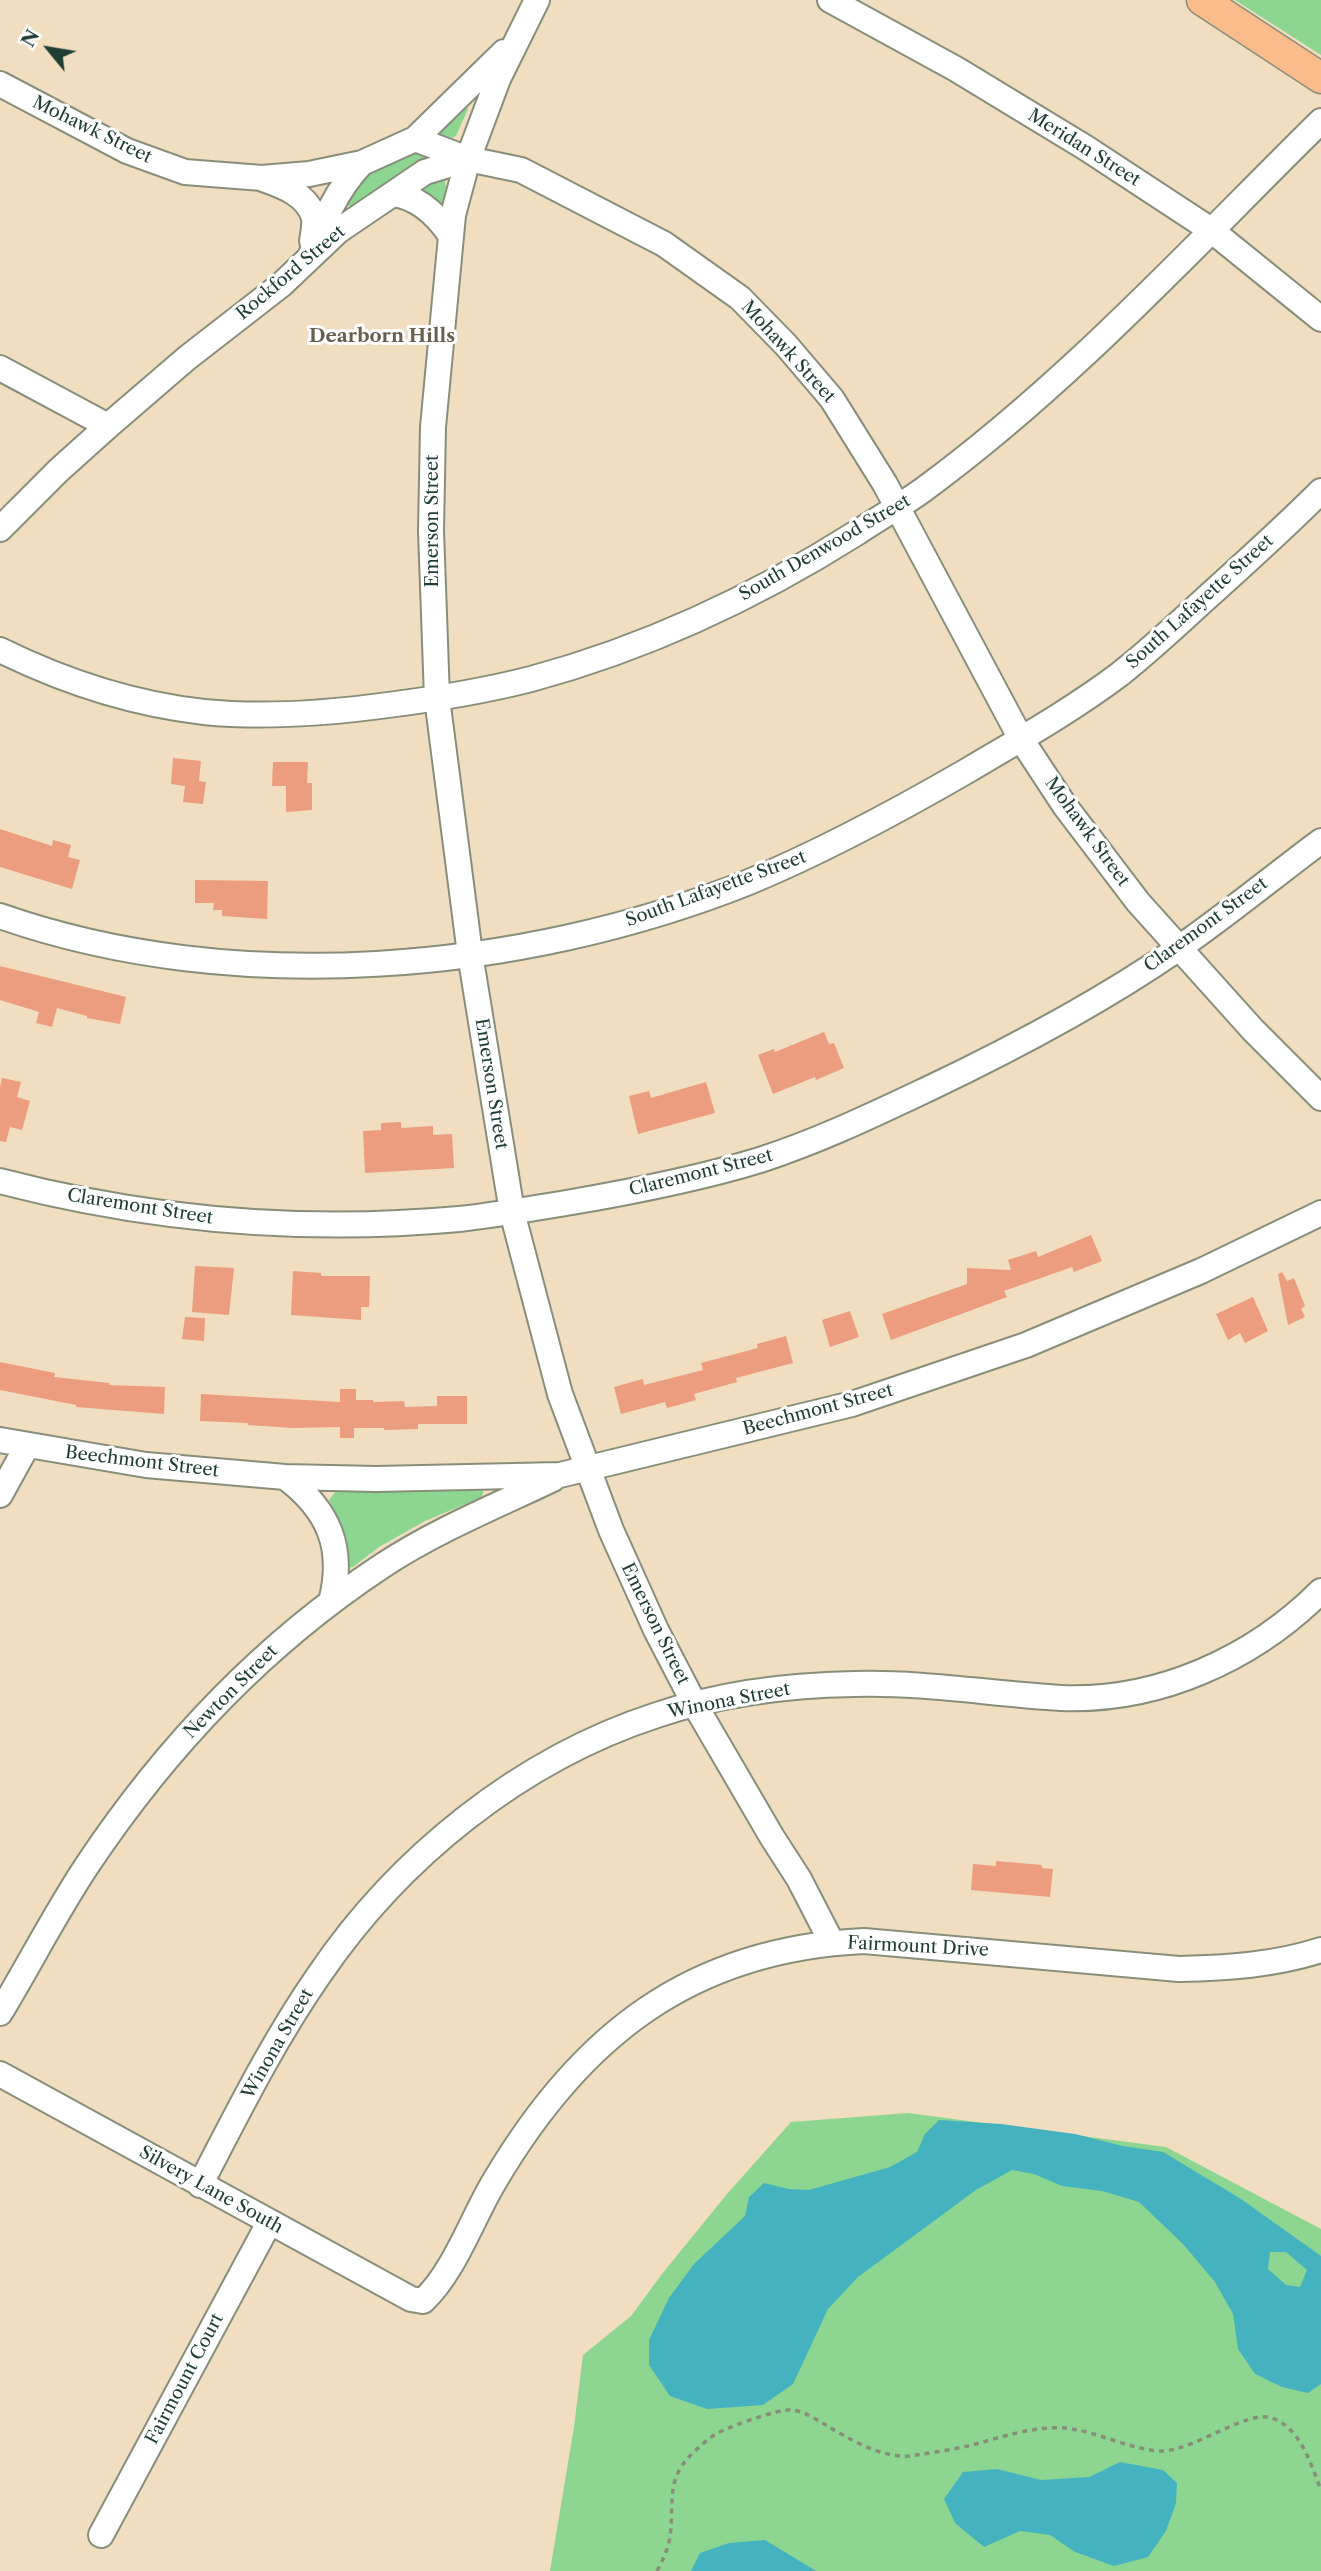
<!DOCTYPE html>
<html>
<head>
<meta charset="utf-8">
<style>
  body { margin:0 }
  #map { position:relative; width:1321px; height:2571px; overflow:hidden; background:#f1dec0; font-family:"Libre Caslon Text",serif }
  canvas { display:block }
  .north { position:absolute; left:14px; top:14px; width:70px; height:70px; -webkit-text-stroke:5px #fff; paint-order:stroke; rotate:300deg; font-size:19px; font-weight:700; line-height:28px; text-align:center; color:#1f3d34 }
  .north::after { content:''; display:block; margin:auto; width:24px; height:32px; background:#1f3d34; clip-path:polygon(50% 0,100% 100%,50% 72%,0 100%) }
</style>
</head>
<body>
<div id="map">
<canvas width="1321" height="2571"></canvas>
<div class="north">N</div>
</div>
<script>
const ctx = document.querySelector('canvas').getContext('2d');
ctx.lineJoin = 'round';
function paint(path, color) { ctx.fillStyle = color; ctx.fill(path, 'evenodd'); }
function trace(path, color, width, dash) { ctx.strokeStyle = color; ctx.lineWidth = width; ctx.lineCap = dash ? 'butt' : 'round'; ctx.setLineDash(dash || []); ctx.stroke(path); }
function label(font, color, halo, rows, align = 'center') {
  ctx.font = font + ' "Libre Caslon Text",serif'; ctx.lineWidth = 6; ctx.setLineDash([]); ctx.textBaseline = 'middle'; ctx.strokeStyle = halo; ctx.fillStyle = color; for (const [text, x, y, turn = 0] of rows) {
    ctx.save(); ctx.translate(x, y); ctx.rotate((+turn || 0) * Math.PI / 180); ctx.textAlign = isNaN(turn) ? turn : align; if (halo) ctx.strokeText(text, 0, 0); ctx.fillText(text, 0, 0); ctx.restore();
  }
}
const green = new Path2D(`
  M1235,0H1321V55Z
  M465,106L468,109L456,136L452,138L435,135Z
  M417,153L432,156L430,159L354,206H344C363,179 381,157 417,153Z
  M434,178H444L446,186L443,209L416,189Z
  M484,1488L482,1497L425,1521L379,1547L353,1567L346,1568L341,1523L329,1500L336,1491Z
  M908,2113L1166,2147L1321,2229V2571H550L574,2427L583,2355L631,2316L662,2274L727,2194L791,2122Z`);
const water = new Path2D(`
  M939,2120L1001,2124L1075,2134L1123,2146L1163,2152L1241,2199L1321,2256V2384L1308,2393L1282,2387L1255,2374L1238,2349L1233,2314L1215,2282L1183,2244L1139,2202L1102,2191L1062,2186L1034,2174L1012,2170L976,2190L858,2277L828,2309L793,2384L763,2405L707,2409L670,2396L649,2365V2340L669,2298L694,2264L745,2216L749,2197L764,2183L789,2189L809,2190L890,2167L917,2152L925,2134ZM1270,2252H1286L1307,2270L1300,2287L1286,2285L1268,2269Z
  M1120,2462L1163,2470L1177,2483L1176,2503L1166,2531L1148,2557L1114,2566L1075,2552L1050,2535L1020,2531L984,2547L955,2523L944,2499L963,2472L997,2469L1041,2480L1089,2477Z
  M765,2540L816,2571H691L700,2553L729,2543Z`);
const building = new Path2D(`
  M173,758L201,761L199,781L206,782L203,804L183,802L185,786L171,784Z
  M273,762H308L307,783H312V810L286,812V786H272Z
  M0,829L52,846L53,840L71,845L68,857L80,860L72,889L0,867Z
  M195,880L268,881L267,919L222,916V910H213L214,903H195Z
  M0,966L126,997L120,1024L87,1018V1016L57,1008L52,1027L36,1023L39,1012L0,1000Z
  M824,1032L829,1044L834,1043L844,1068L816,1080L815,1077L773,1094L758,1055L774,1049L775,1052Z
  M2,1078L21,1082L17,1097L30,1101L22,1130L10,1127L6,1142L0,1141V1087Z
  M706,1082L715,1113L638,1134L629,1096L649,1091L651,1098Z
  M401,1122V1128L433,1126V1135L452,1134L454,1168L365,1173L363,1131L381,1130V1123Z
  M1091,1235L1102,1261L1074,1272L1072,1267L1004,1291L1007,1297L891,1340L882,1314L967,1284V1268L1011,1270L1008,1260L1036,1251L1038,1257Z
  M195,1266L234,1268L229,1315L192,1312Z
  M293,1271L321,1273V1276H370L369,1307H361V1320L291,1315Z
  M1282,1272L1287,1281L1294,1278L1305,1306L1301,1309L1305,1317L1288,1325L1278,1274Z
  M1253,1297L1268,1331L1245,1343L1240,1333L1228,1340L1216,1314Z
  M850,1311L859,1337L830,1347L822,1320Z
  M185,1317L205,1318L204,1341L182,1339Z
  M786,1336L793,1363L736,1378L737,1382L694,1394L696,1400L667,1408L665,1402L621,1414L614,1387L643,1379L644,1385L703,1370L701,1363L758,1348L757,1344Z
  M0,1362L55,1373L54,1377L109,1383V1385L165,1387L164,1414L76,1407V1405L0,1390Z
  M340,1389H356V1400H373V1402L404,1401L405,1407L437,1406V1396H467V1424H418V1429L384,1430V1428H354V1438H340V1427L292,1428L248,1425V1423L200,1421L201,1394L340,1402Z
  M996,1861L1042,1865V1868L1053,1869L1050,1897L971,1890L973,1864L996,1866Z`);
const path = new Path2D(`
  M657,2571C663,2560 668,2549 670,2537C675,2499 664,2479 696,2450C704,2443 712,2435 722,2431C734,2425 781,2408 792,2410C804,2411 815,2419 826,2425C849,2439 881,2458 909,2456C929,2453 952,2450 972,2445C1002,2437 1033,2426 1065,2428C1096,2431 1134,2451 1163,2451C1194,2450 1249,2409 1272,2418C1301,2428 1311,2465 1321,2490`);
const minor = new Path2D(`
  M830,0L956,69L1086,148L1211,230L1321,319
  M0,84L127,151L185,172L262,178L309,174L362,163L415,139L468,159L521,170L664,244L740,298L786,345L832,399L885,484L1021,739L1065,806L1138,902L1253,1030L1321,1098
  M415,139L504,52
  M468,159L453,215L433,427L431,531L437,698L470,954L512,1212L560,1394L611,1530L656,1630L695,1705L772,1837L799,1879L832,1943
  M263,179C283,186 308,195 314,218C315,225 313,234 312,241
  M393,194C419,197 437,215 451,236
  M311,255C323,221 337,189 362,163
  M0,368L108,426
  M0,529L59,470L108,426L187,358L281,285L338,231L425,172L468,159L498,79L537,0
  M0,650C65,682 132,704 204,712C264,718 329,713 388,705C435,699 484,691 531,679C646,648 757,596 858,532C879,518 902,505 923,490C1069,383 1192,248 1321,121
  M0,916C234,998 521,973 749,882C824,851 894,813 965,772C1017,741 1071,711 1120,674C1149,651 1176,626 1203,601C1243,565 1283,529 1321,491
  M0,1181C150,1220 305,1233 459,1219C497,1215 535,1208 572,1202C636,1191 698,1179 760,1160C819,1141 875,1114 930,1088C1016,1047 1101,1002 1179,948C1228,914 1274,876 1321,841
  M0,1440L146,1465L285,1477L376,1479L560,1475L852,1404L1026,1345L1201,1271L1321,1213
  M285,1477C329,1510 345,1548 331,1602
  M0,1495L27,1446
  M0,2013C29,1965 55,1914 86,1867C165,1748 264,1644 382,1566C435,1531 496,1506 553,1479
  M0,2074L411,2299L423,2301C454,2272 472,2219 494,2182C580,2036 690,1949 864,1941L1179,1969C1227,1968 1275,1965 1321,1950
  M200,2185C237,2114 273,2041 319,1975C399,1857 521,1759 657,1715C719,1694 790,1685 854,1684C924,1682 992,1694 1061,1698C1158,1702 1253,1659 1321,1591
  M101,2535L269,2223`);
const major = new Path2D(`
  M1202,0L1321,78`);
const streetNames = [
  ["Mohawk Street",92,130,26],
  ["Meridan Street",1084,148,32],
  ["Rockford Street",291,273,-40],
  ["Mohawk Street",788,352,48],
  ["Emerson Street",433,521,-90],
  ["South Denwood Street",825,548,-30],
  ["South Lafayette Street",1200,602,-42],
  ["Mohawk Street",1087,832,54],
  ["South Lafayette Street",716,889,-20],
  ["Claremont Street",1206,925,-36],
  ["Emerson Street",491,1084,81],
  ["Claremont Street",701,1173,-14],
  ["Claremont Street",140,1207,9],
  ["Beechmont Street",818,1410,-15],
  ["Beechmont Street",142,1462,7],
  ["Emerson Street",655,1624,64],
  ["Newton Street",231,1692,-45],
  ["Winona Street",729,1701,-11],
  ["Fairmount Drive",918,1947,3],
  ["Winona Street",278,2044,-60],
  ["Silvery Lane South",211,2190,29],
  ["Fairmount Court",185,2379,-62]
];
const neighbourhoodNames = [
  ["Dearborn Hills",382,337]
];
paint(green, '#8dd691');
paint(water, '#44b3bf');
paint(building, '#ec9c7f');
trace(minor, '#888e7a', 28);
trace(major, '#888e7a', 33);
trace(path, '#888e7a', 3.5, [5, 5]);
trace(minor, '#fff', 24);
trace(major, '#f9bc8a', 30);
label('18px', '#1f3d34', '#fff', streetNames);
label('bold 19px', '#675e4e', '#fff', neighbourhoodNames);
</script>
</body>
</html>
